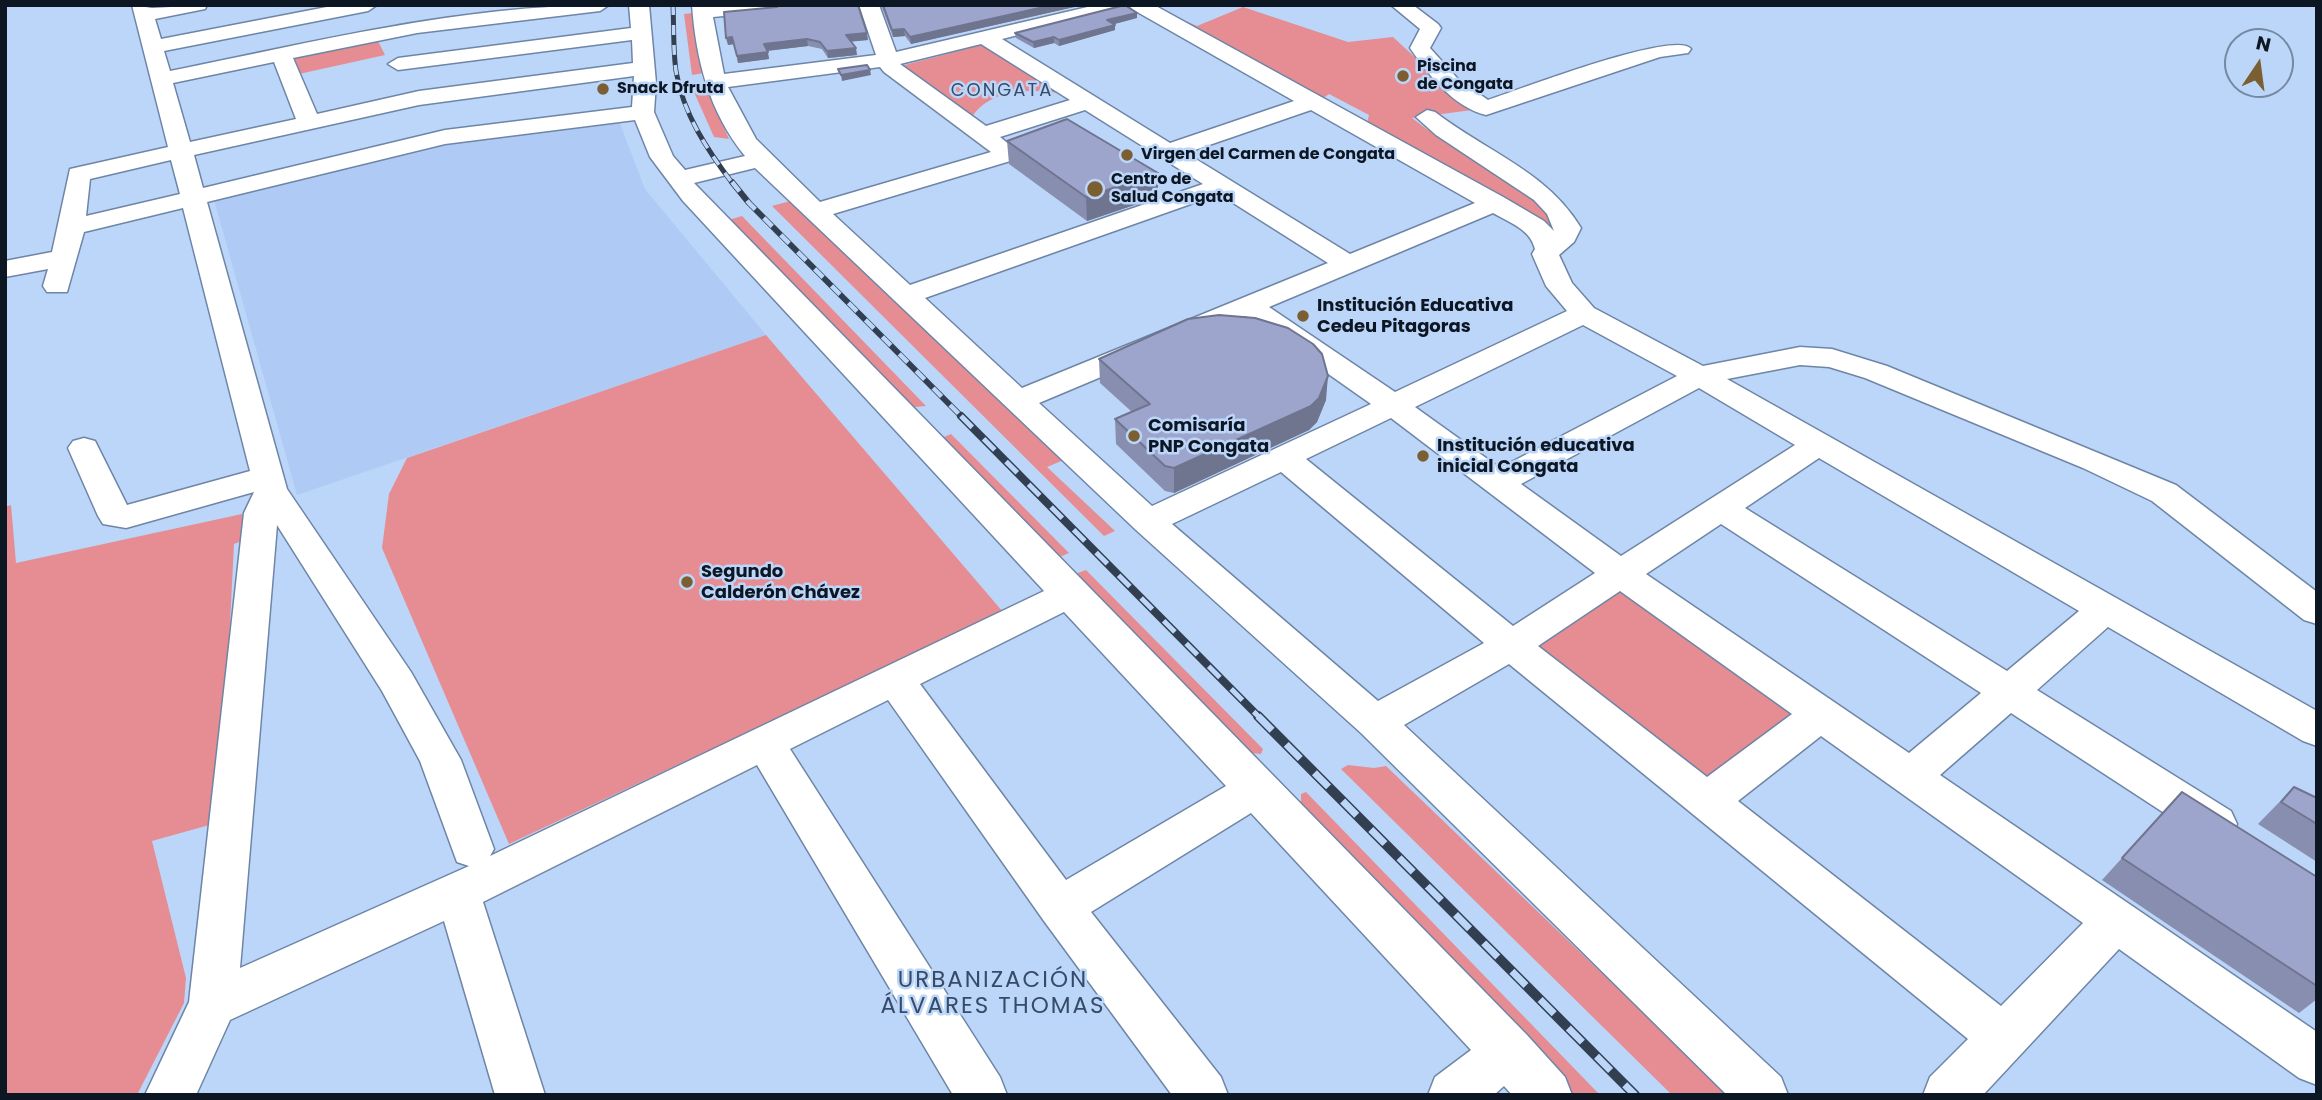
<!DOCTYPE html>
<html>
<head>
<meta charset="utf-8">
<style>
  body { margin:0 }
  #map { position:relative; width:2322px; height:1100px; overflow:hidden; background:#bcd6f9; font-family:Poppins,sans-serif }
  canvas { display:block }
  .frame { position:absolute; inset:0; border:7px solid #0d1623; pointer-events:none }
  .north { position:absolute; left:2224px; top:28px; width:70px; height:70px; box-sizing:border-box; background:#bcd6f9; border:2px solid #7689a3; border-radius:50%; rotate:13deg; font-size:19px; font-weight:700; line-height:28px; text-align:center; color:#0d1623 }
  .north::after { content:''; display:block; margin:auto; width:24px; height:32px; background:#7b5e32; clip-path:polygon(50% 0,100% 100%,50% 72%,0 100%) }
</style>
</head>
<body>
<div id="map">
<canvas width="2322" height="1100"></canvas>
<div class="frame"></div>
<div class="north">N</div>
</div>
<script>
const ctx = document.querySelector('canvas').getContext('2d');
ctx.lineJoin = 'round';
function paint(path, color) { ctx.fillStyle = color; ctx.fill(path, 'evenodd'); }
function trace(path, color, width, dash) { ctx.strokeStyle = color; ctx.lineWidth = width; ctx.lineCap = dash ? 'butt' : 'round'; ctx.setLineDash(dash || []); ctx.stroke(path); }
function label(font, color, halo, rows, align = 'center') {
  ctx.font = font + ' Poppins,sans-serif'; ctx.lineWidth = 5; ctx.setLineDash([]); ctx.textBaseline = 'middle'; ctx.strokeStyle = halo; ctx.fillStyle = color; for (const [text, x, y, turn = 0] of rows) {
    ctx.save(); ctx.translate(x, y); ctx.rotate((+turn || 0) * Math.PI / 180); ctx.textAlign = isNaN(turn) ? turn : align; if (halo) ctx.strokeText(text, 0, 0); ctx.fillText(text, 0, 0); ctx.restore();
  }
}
const built = new Path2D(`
  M619,121L645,189L766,335L297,495L214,200L457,143Z`);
const green = new Path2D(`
  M1243,7L1348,42L1393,37L1472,110L1412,118C1427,129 1442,141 1458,150C1496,173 1541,188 1555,234L1367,124L1369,115L1329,94L1322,99L1167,13L1197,26Z
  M693,13L704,73L692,75L684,14Z
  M377,39L385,55L299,74L289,56Z
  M981,45H984L1059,93C1030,89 990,89 972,117L901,66Z
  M694,92H708L729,139L714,137Z
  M794,200L1066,459L1047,467L1115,531L1104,536L772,206Z
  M742,216L926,406L905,408L725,221Z
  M766,335L1003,612L509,844L382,548L389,494L407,458Z
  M951,434L1069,553L1055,559L939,439Z
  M11,505L16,563L242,514V541L234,544L220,822L152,841L186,978L184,1003L137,1095H5V507Z
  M1086,570L1263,749L1261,754L1242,752L1072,575Z
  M1626,586L1800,709L1702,784L1528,648Z
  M1348,765L1374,768L1386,766L1729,1095H1672L1341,769Z
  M1306,792L1600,1095H1572L1301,805V794Z`);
const minor = new Path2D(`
  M132,5L152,8L207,5L205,9L155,19L161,39L337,5H377L368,11L164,51L170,71C315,42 461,5 609,5L600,11L417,33L293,58L317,114L419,91L633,63L632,40L398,70L388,64L398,58L631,28L629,5H649L656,83L654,112L673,156L685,170L745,156C709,112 696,60 692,5H787L778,11L713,17L724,74L876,55L859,5H879L896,52L1096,5H1154L1505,198L1544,221L1554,231L1547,214L1534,200L1436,135L1416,117L1427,110L1435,112C1485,151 1547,171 1581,228L1574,242L1559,255L1572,283L1594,308L1703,366L1800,347L1832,349L1887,366L2176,485L2317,592V624L2304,620L2152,501L2083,468L1865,378L1829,367L1800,365L1727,379L2317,711V746L2303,741L2108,627L2037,690L2231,811L2237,824L2231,837L2216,842L2201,837L2011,713L1940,775L2317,1032V1085L2299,1078L2119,949L1983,1095H1923L1930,1077L1968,1039L1509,664L1404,725L1781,1077L1788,1095H1727L1361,733L1136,530L755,168L694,183L1527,1035L1565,1077L1572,1095H1512L1504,1086L1494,1095H1428L1435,1077L1471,1050L1251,813L1091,912L1221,1077L1228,1095H1172L1044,921L888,700L790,749L1000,1077L1007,1095H953L757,765L483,902L545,1095H495L444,921L230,1020L196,1095H145L189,1002L244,513L254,492L126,528L103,524L98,516L68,448L73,441L84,438L95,441L127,505L250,471L183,208L84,232L67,292H47L43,286L48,269L5,277V261L52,252L70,169L168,147ZM1130,7L1132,9L1294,101L1170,143L1002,39ZM981,44L1070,100L986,126L900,64ZM274,62L296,119L190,142L173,83ZM880,67L884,72L991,152L820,202L756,139L728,87ZM634,76L632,107L445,130L203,188L194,155L419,105ZM1085,110L1203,184L910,285L833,214L1017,159L1021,154L1000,137ZM1311,110L1475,203L1350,254L1186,153ZM635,120L650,157L683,201L1044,591L490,856L494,849L461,760L411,672L287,489L207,202L445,144ZM171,160L180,194L86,216L90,179ZM1219,194L1328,263L1022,388L925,298ZM1493,213C1510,223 1530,229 1535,249L1532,254L1546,286L1567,311L1395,392L1269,307ZM1246,316L1371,404L1152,506L1039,403ZM1583,325L1677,376L1500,468L1415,407ZM1699,388L1795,445L1621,556L1521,484ZM1391,418L1595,573L1513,626L1306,459ZM1819,458L2079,611L2007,671L1745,508ZM1281,472L1484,643L1378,701L1172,524ZM1721,524L1981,693L1909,753L1646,574ZM277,525L382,691L420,761L457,862L469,866L240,968ZM1620,591L1792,714L1707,777L1538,646ZM1064,612L1226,786L1066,880L920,684ZM1821,736L2083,923L2001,1006L1738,801Z
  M1391,5H1413L1438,24L1441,28L1430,48L1457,78L1488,100C1516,91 1676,29 1691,49L1688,53L1660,57L1486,115C1453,107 1428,74 1410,48L1420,29Z`);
const railFar3 = new Path2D(`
  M673,5C674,27 673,50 676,71C683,114 708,151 733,184`);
const railFar2 = new Path2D(`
  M732,182L749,203L963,418`);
const railFar1 = new Path2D(`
  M961,416L1260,718`);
const rail = new Path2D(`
  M1258,716L1635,1095`);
const wall = new Path2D(`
  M881,5H1083L911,44L905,36L893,37Z
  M777,7L868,40L851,41L857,55L828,58L822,49L808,46L767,51L769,59L738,63L734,44L728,45Z
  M1137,18L1114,24L1115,25V30L1059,46L1054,43L1034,48L1016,38L1015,33Z
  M1007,141L1158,173V197L1087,221L1009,164Z
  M1099,359L1326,400L1317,422L1309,430L1174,493L1165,491L1116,444L1115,419L1132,412L1100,383Z
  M2294,787L2317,798V862L2258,824Z
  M2122,858L2317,877V999L2299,1013L2102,880Z`);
const shadedWall = new Path2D(`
  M1053,5H1083L911,44L910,37Z
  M1137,13V18L1107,26V20Z
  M1115,25V30L1059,46V40Z
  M904,29L905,36L893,37L892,30Z
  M867,33L868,40L848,42L846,35Z
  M732,37L734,44L728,45L726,38Z
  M1054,37V43L1034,48L1033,42Z
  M807,39L808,46L765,51L764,44Z
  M856,48L857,55L828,58L827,51Z
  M768,52L769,59L738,63L737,56Z
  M870,70L871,75L842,81L841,75Z
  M1158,173V197L1087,221L1086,197Z
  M1328,376L1326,400L1317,422L1309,430L1174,493V468Z`);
const building = new Path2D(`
  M779,5H858L867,33L846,35L856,48L827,51L820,42L807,39L764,44L768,52L737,56L732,37L726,38L724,12L777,7Z
  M883,5H1053L910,37L904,29L892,30Z
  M1125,5L1137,13L1107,20L1115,25L1059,40L1054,37L1033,42L1015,33Z
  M867,65L870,70L841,75L838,69Z
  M1067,119L1158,173L1086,197L1007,141Z
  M1219,315L1255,318L1288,328L1313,344L1322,354L1328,376L1319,398L1311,406L1174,468L1165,466L1115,419L1150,404L1099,359L1188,319Z
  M2294,787L2317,798V824L2281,802Z
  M2182,792L2317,877V986L2122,858Z`);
const markers = [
  [1403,76,7,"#7b5e32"],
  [603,89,7,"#7b5e32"],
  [1127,155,7,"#7b5e32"],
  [1095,189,9,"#7b5e32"],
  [1303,316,7,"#7b5e32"],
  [1134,436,7,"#7b5e32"],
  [1423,456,7,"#7b5e32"],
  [687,582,7,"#7b5e32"]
];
const farPoinames = [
  ["Piscina",1417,67],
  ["de Congata",1417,85],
  ["Snack Dfruta",617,89],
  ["Virgen del Carmen de Congata",1141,155],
  ["Centro de",1111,180],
  ["Salud Congata",1111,198]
];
const farQuarternames = [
  ["CONGATA",1002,91]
];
const poiNames = [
  ["Institución Educativa",1317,306],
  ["Cedeu Pitagoras",1317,327],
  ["Comisaría",1148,426],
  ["PNP Congata",1148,447],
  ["Institución educativa",1437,446],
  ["inicial Congata",1437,467],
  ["Segundo",701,572],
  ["Calderón Chávez",701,593]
];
const nearNeighbourhoodnames = [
  ["URBANIZACIÓN",993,981],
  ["ÁLVARES THOMAS",993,1007]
];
paint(built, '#afcbf5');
paint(green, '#e58d92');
trace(minor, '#6e85a6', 3);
paint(minor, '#fff');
trace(railFar3, '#323f51', 5);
trace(railFar2, '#323f51', 6);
trace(railFar1, '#323f51', 8);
trace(rail, '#323f51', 10);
trace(railFar3, '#bcd6f9', 3.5, [10]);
trace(railFar2, '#bcd6f9', 4.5, [12]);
trace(railFar1, '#bcd6f9', 5, [16]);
trace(rail, '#bcd6f9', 7, [20]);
paint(wall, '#888eaf');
paint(shadedWall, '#6f748f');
paint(building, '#9ea5cc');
trace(building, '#6f748f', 2);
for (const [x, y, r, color] of markers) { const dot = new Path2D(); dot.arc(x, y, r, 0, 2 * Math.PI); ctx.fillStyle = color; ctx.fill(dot); trace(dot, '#bcd6f9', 2.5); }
label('bold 16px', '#0d1623', '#bcd6f9', farPoinames, 'left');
ctx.letterSpacing = '2px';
label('18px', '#364b68', '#bcd6f9', farQuarternames);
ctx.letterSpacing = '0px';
label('bold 18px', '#0d1623', '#bcd6f9', poiNames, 'left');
ctx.letterSpacing = '2px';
label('23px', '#364b68', '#bcd6f9', nearNeighbourhoodnames);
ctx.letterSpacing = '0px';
</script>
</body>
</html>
